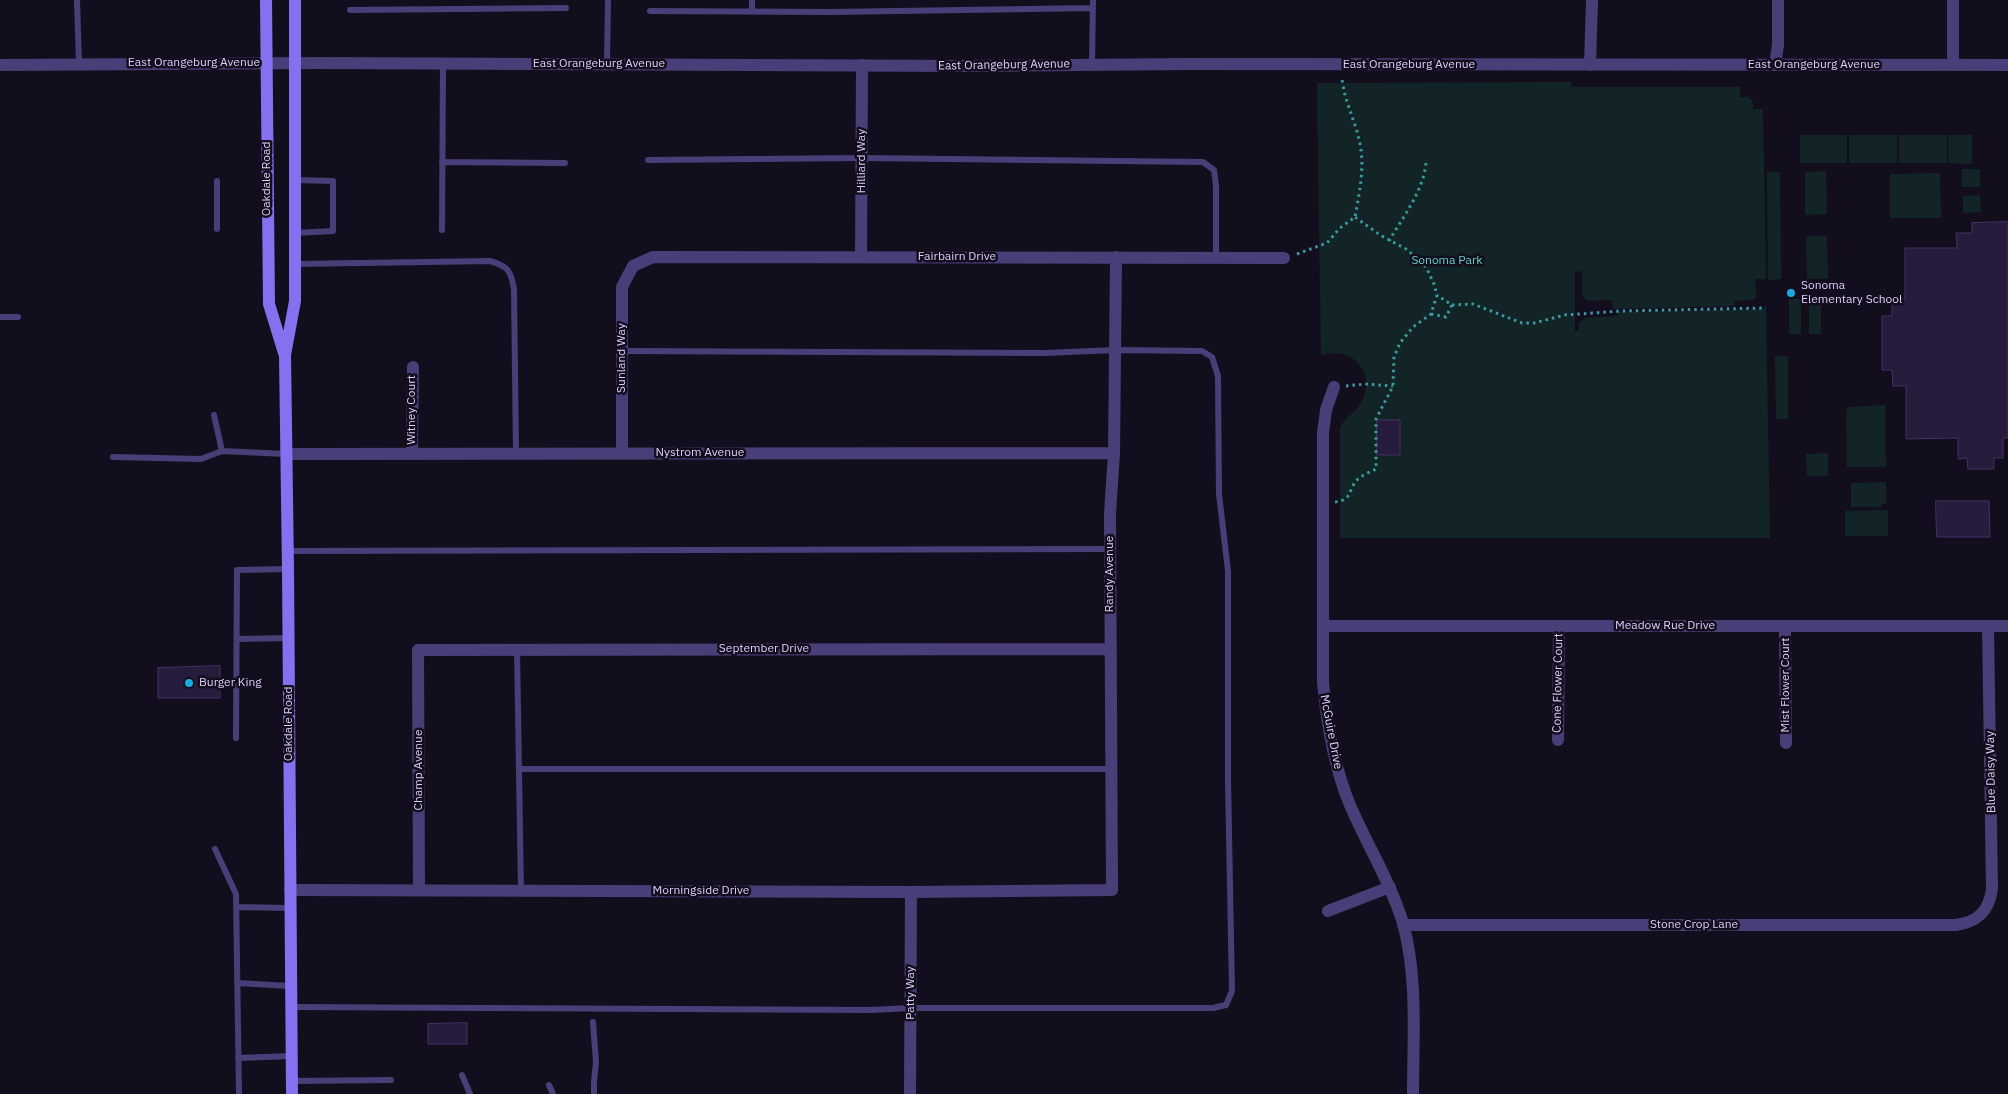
<!DOCTYPE html>
<html>
<head>
<meta charset="utf-8">
<style>
  body { margin:0 }
  canvas { display:block; background:#130e1d }
</style>
</head>
<body>
<canvas width="2008" height="1094"></canvas>
<script>
const ctx = document.querySelector('canvas').getContext('2d');
ctx.lineJoin = 'round';
function paint(path, color) { ctx.fillStyle = color; ctx.fill(path, 'evenodd'); }
function trace(path, color, width, dash) { ctx.strokeStyle = color; ctx.lineWidth = width; ctx.lineCap = dash ? 'butt' : 'round'; ctx.setLineDash(dash || []); ctx.stroke(path); }
function label(font, color, halo, rows, align = 'center') {
  ctx.font = font + ' "IBM Plex Sans",sans-serif'; ctx.lineWidth = 5; ctx.setLineDash([]); ctx.textBaseline = 'middle'; ctx.strokeStyle = halo; ctx.fillStyle = color; for (const [text, x, y, turn = 0] of rows) {
    ctx.save(); ctx.translate(x, y); ctx.rotate((+turn || 0) * Math.PI / 180); ctx.textAlign = isNaN(turn) ? turn : align; if (halo) ctx.strokeText(text, 0, 0); ctx.fillText(text, 0, 0); ctx.restore();
  }
}
const green = new Path2D(`
  M1571,82V87H1740V97H1748L1753,102V109H1763L1766,279H1755L1756,297L1752,300L1735,301L1734,306L1613,309L1612,300L1587,301L1582,296V271L1575,272V331H1579V323L1585,318L1617,316V312L1766,309L1770,538H1340V429C1343,418 1353,415 1359,406C1369,392 1369,374 1357,362C1347,352 1334,352 1321,355L1317,83Z
  M1800,135H1847V163H1800Z
  M1849,135H1897V163H1849Z
  M1899,135H1947V163H1899Z
  M1948,135H1972V164L1948,163Z
  M1962,169H1980V187H1962Z
  M1826,171L1827,214L1805,215V172Z
  M1767,172H1780L1781,279L1768,280Z
  M1940,173L1941,218H1890V174Z
  M1980,195L1981,212L1963,213V196Z
  M1806,236H1827L1828,279H1807Z
  M1789,299H1801V334H1789Z
  M1809,299H1821V334H1809Z
  M1775,356H1788V419H1776Z
  M1885,405L1886,467H1847L1846,410L1849,407Z
  M1828,453V476H1807L1806,454Z
  M1886,482V504H1881V507H1851V483Z
  M1888,510V536H1845V511Z`);
const building = new Path2D(`
  M2008,222V438H2003V458H1994V469H1968L1967,458L1958,459V438L1906,439V386H1893L1892,370H1882V316H1892V300H1905V248H1957L1956,233H1972V223Z
  M1377,420H1400V455H1377Z
  M1936,501H1989L1990,537H1937Z
  M220,666V698H158V668Z
  M467,1023V1044H428V1024Z`);
const path = new Path2D(`
  M1389,241C1403,217 1424,190 1426,162
  M1297,254L1327,243L1340,228L1355,217C1359,194 1365,168 1360,144C1356,122 1344,101 1342,78
  M1452,305L1473,304L1522,323H1534L1565,315L1621,311L1766,308
  M1431,314L1446,317L1452,305L1437,295
  M1346,386L1365,384L1393,386
  M1335,502C1353,500 1348,489 1357,480C1362,475 1370,472 1376,469V419L1393,386L1394,357L1400,343L1413,327L1431,314L1437,295L1434,284L1426,267L1417,258L1406,249L1380,235L1355,217`);
const service = new Path2D(`
  M77,0L79,64
  M350,10L566,8
  M650,11L831,12L1093,8
  M752,11V0
  M607,64L608,0
  M1092,64L1093,0
  M648,160L862,158L1203,162L1214,170L1216,186V258
  M442,162L565,163
  M294,180L333,181V231L294,233
  M217,229V181
  M442,230L443,64
  M295,264L490,261C508,266 511,271 514,289L516,453
  M0,317H18
  M214,415L222,451
  M113,457L201,459L222,451L286,454
  M288,551L1110,549
  M237,639L289,638
  M517,650L521,891
  M236,738L237,570L288,569
  M519,769H1111
  M215,849L236,894L239,1094
  M237,907L290,908
  M237,983L290,986
  M290,1007L870,1010L911,1008H1213L1226,1005L1232,991L1228,780V571L1219,494L1218,376L1212,357L1202,351L1115,350L1045,353L622,351
  M593,1022L596,1062L594,1082V1094
  M238,1058L291,1056
  M462,1075L470,1094
  M292,1081L391,1080
  M549,1085L553,1094`);
const minor = new Path2D(`
  M1590,65L1592,0
  M1775,65L1778,45V0
  M1953,65V0
  M861,257L862,65
  M1334,387L1326,410L1323,433V683C1327,725 1334,767 1350,805C1367,845 1390,881 1403,923C1418,978 1413,1038 1413,1094
  M412,453L413,367
  M622,453V287L633,266L653,257L1284,258
  M286,454L1114,453
  M1323,626H2008
  M1785,627L1786,743
  M1558,740L1559,626
  M290,890L911,892L1112,890L1110,514L1114,453L1116,257
  M419,890L418,650L1110,649
  M1328,911L1390,887
  M1403,925H1956C1978,922 1989,911 1992,889L1988,626
  M910,1094L911,892`);
const tertiary = new Path2D(`
  M0,65L319,63L963,66L1188,64L2008,65`);
const secondary = new Path2D(`
  M266,0L269,304L284,353
  M292,1094L288,569L285,355L295,301V0`);
const markers = [
  [1791,293,5,"#18abdd"],
  [189,683,5,"#18abdd"]
];
const streetNames = [
  ["East Orangeburg Avenue",194,63],
  ["East Orangeburg Avenue",599,64],
  ["East Orangeburg Avenue",1004,65,-1],
  ["East Orangeburg Avenue",1409,65],
  ["East Orangeburg Avenue",1814,65],
  ["Hilliard Way",862,161,-90],
  ["Oakdale Road",267,179,-90],
  ["Fairbairn Drive",957,257],
  ["Sunland Way",622,358,-90],
  ["Witney Court",412,410,-90],
  ["Nystrom Avenue",700,453],
  ["Randy Avenue",1110,574,-90],
  ["Meadow Rue Drive",1665,626],
  ["September Drive",764,649],
  ["Cone Flower Court",1558,683,-89],
  ["Mist Flower Court",1786,685,-90],
  ["Oakdale Road",289,724,-90],
  ["McGuire Drive",1331,732,79],
  ["Champ Avenue",419,770,-90],
  ["Blue Daisy Way",1991,772,-91],
  ["Morningside Drive",701,891],
  ["Stone Crop Lane",1694,925],
  ["Patty Way",911,993,-90]
];
const parkNames = [
  ["Sonoma Park",1447,261]
];
const poiNames = [
  ["Sonoma",1801,286],
  ["Elementary School",1801,300],
  ["Burger King",199,683]
];
paint(green, '#122426');
paint(building, '#271c3c');
trace(building, '#433165', 1);
trace(path, '#3a99a3', 3, [2.5, 4]);
trace(service, '#493e77', 6);
trace(minor, '#493e77', 12);
trace(tertiary, '#493e77', 12);
trace(secondary, '#8770f0', 12);
for (const [x, y, r, color] of markers) { const dot = new Path2D(); dot.arc(x, y, r, 0, 2 * Math.PI); ctx.fillStyle = color; ctx.fill(dot); trace(dot, '#130e1d', 2); }
label('12px', '#dbcffa', '#130e1d', streetNames);
label('12px', '#64d1c7', '#130e1d', parkNames);
label('12px', '#dbcffa', '#130e1d', poiNames, 'left');
</script>
</body>
</html>
